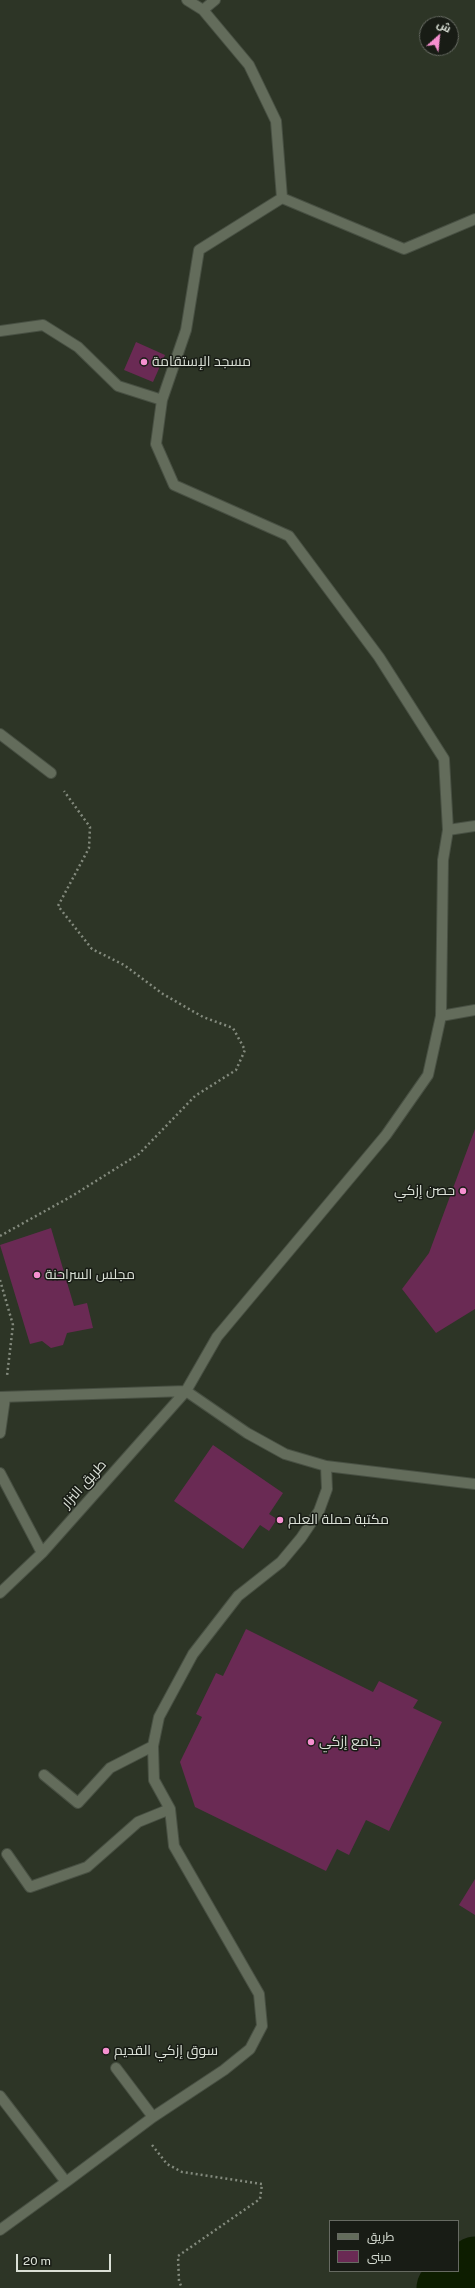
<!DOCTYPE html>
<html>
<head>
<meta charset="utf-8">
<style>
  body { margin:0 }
  #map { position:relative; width:475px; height:2288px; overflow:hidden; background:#2d3526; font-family:"Public Sans",Cairo,sans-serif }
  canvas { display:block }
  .legend { position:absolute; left:329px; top:2220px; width:130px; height:52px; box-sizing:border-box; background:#181c15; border:1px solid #666a62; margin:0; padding:5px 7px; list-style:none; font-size:12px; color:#dae0d6 }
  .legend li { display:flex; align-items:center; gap:8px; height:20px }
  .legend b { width:20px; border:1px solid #666a62 }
  .north { position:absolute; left:419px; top:16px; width:40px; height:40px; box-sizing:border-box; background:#181c15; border:1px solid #666a62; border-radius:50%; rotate:27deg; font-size:11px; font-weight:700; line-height:16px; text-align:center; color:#dae0d6 }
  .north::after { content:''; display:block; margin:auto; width:14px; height:18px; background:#f690d0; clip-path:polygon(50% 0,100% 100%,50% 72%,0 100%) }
  .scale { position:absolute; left:16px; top:2254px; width:95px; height:18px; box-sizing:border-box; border:2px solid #dae0d6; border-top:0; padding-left:5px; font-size:12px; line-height:14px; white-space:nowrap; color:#dae0d6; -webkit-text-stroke:3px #181c15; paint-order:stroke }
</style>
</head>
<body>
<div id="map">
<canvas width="475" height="2288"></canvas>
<ul class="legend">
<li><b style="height:5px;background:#636c5b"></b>طريق</li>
<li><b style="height:11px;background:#6a2a54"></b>مبنى</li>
</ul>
<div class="north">ش</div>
<div class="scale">20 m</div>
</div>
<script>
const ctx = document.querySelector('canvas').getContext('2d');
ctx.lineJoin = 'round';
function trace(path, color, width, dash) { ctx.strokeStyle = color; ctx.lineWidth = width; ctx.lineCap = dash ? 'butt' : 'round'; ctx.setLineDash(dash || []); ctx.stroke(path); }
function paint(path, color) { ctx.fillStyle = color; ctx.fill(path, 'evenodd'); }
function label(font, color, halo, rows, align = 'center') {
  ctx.font = font + ' "Public Sans",Cairo,sans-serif'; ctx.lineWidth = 3; ctx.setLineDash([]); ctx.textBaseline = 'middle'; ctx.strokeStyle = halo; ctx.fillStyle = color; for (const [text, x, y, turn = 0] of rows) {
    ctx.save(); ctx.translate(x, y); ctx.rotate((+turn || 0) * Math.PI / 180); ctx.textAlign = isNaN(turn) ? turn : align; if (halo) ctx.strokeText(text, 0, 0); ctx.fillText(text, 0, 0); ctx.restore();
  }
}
const river = new Path2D(`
  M445,2288L475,2265`);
const building = new Path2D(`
  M136,342L165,355L153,382L124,370Z
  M475,1129V1309L436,1333L402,1289L429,1253Z
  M51,1228L74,1306L87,1303L93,1328L67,1333L63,1345L51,1348L42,1341L30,1344L0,1245Z
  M213,1445L283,1493L269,1514L277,1519L269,1531L260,1525L243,1549L174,1501Z
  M246,1629L373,1692L379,1681L418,1700L413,1708L442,1722L389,1831L366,1820L349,1855L337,1849L326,1871L195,1807L180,1762L202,1717L196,1714L216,1673L223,1676Z
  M475,1879V1915L459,1905Z`);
const path = new Path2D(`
  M0,1236L72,1196L139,1154L195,1096L236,1070L245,1050L233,1028L203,1017L163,994L124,965L92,949L58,906L89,848L90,827L64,791
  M0,1280L13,1325L7,1376
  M152,2145L167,2164L182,2172L262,2184L260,2199L178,2256L179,2281L182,2288`);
const minor = new Path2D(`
  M187,0L203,10
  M282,198L404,249L475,219
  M0,331L43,325L78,347L118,386L162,400
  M0,734L51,773
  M448,830L475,826
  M441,1016L475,1010
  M0,1397L186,1391L247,1433L285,1454L326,1466L475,1484
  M0,1433L5,1398
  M0,1473L42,1553
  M0,1593L42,1553L186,1391L217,1337L386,1135L428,1075L441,1016L443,860L448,830L444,759L379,657L289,536L174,485L156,444L162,400L186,330L199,250L282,198L276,121L249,65L203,10L215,0
  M44,1775L78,1803L110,1768L153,1746
  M7,1854L30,1887L87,1867L138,1822L170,1809
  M116,2068L153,2117L224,2070L250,2049L262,2026L259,1994L174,1846L170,1809L154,1780L153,1746L159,1717L193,1654L238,1596L281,1562L301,1538L319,1511L327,1489L326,1466
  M0,2096L66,2182L153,2117
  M0,2230L66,2182`);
const markers = [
  [144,362,4,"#f690d0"],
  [463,1191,4,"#f690d0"],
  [37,1275,4,"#f690d0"],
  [280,1520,4,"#f690d0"],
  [311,1742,4,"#f690d0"],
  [106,2051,4,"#f690d0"]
];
const poiNames = [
  ["مسجد الإستقامة",152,362],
  ["حصن إزكي",455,1191,"right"],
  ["مجلس السراحنة",45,1275],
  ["مكتبة حملة العلم",288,1520],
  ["جامع إزكي",319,1742],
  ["سوق إزكي القديم",114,2051]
];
const streetNames = [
  ["طريق النزار",84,1484,-48]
];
trace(river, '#0d1d00', 57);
paint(building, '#6a2a54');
trace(minor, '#485043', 12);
trace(path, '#838a7d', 2.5, [2, 3]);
trace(minor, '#636c5b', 10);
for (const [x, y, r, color] of markers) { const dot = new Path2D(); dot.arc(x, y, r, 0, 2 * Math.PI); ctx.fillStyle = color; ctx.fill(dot); trace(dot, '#181c15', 1.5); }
label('14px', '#dae0d6', '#181c15', poiNames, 'left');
label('14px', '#dae0d6', '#181c15', streetNames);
</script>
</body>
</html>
